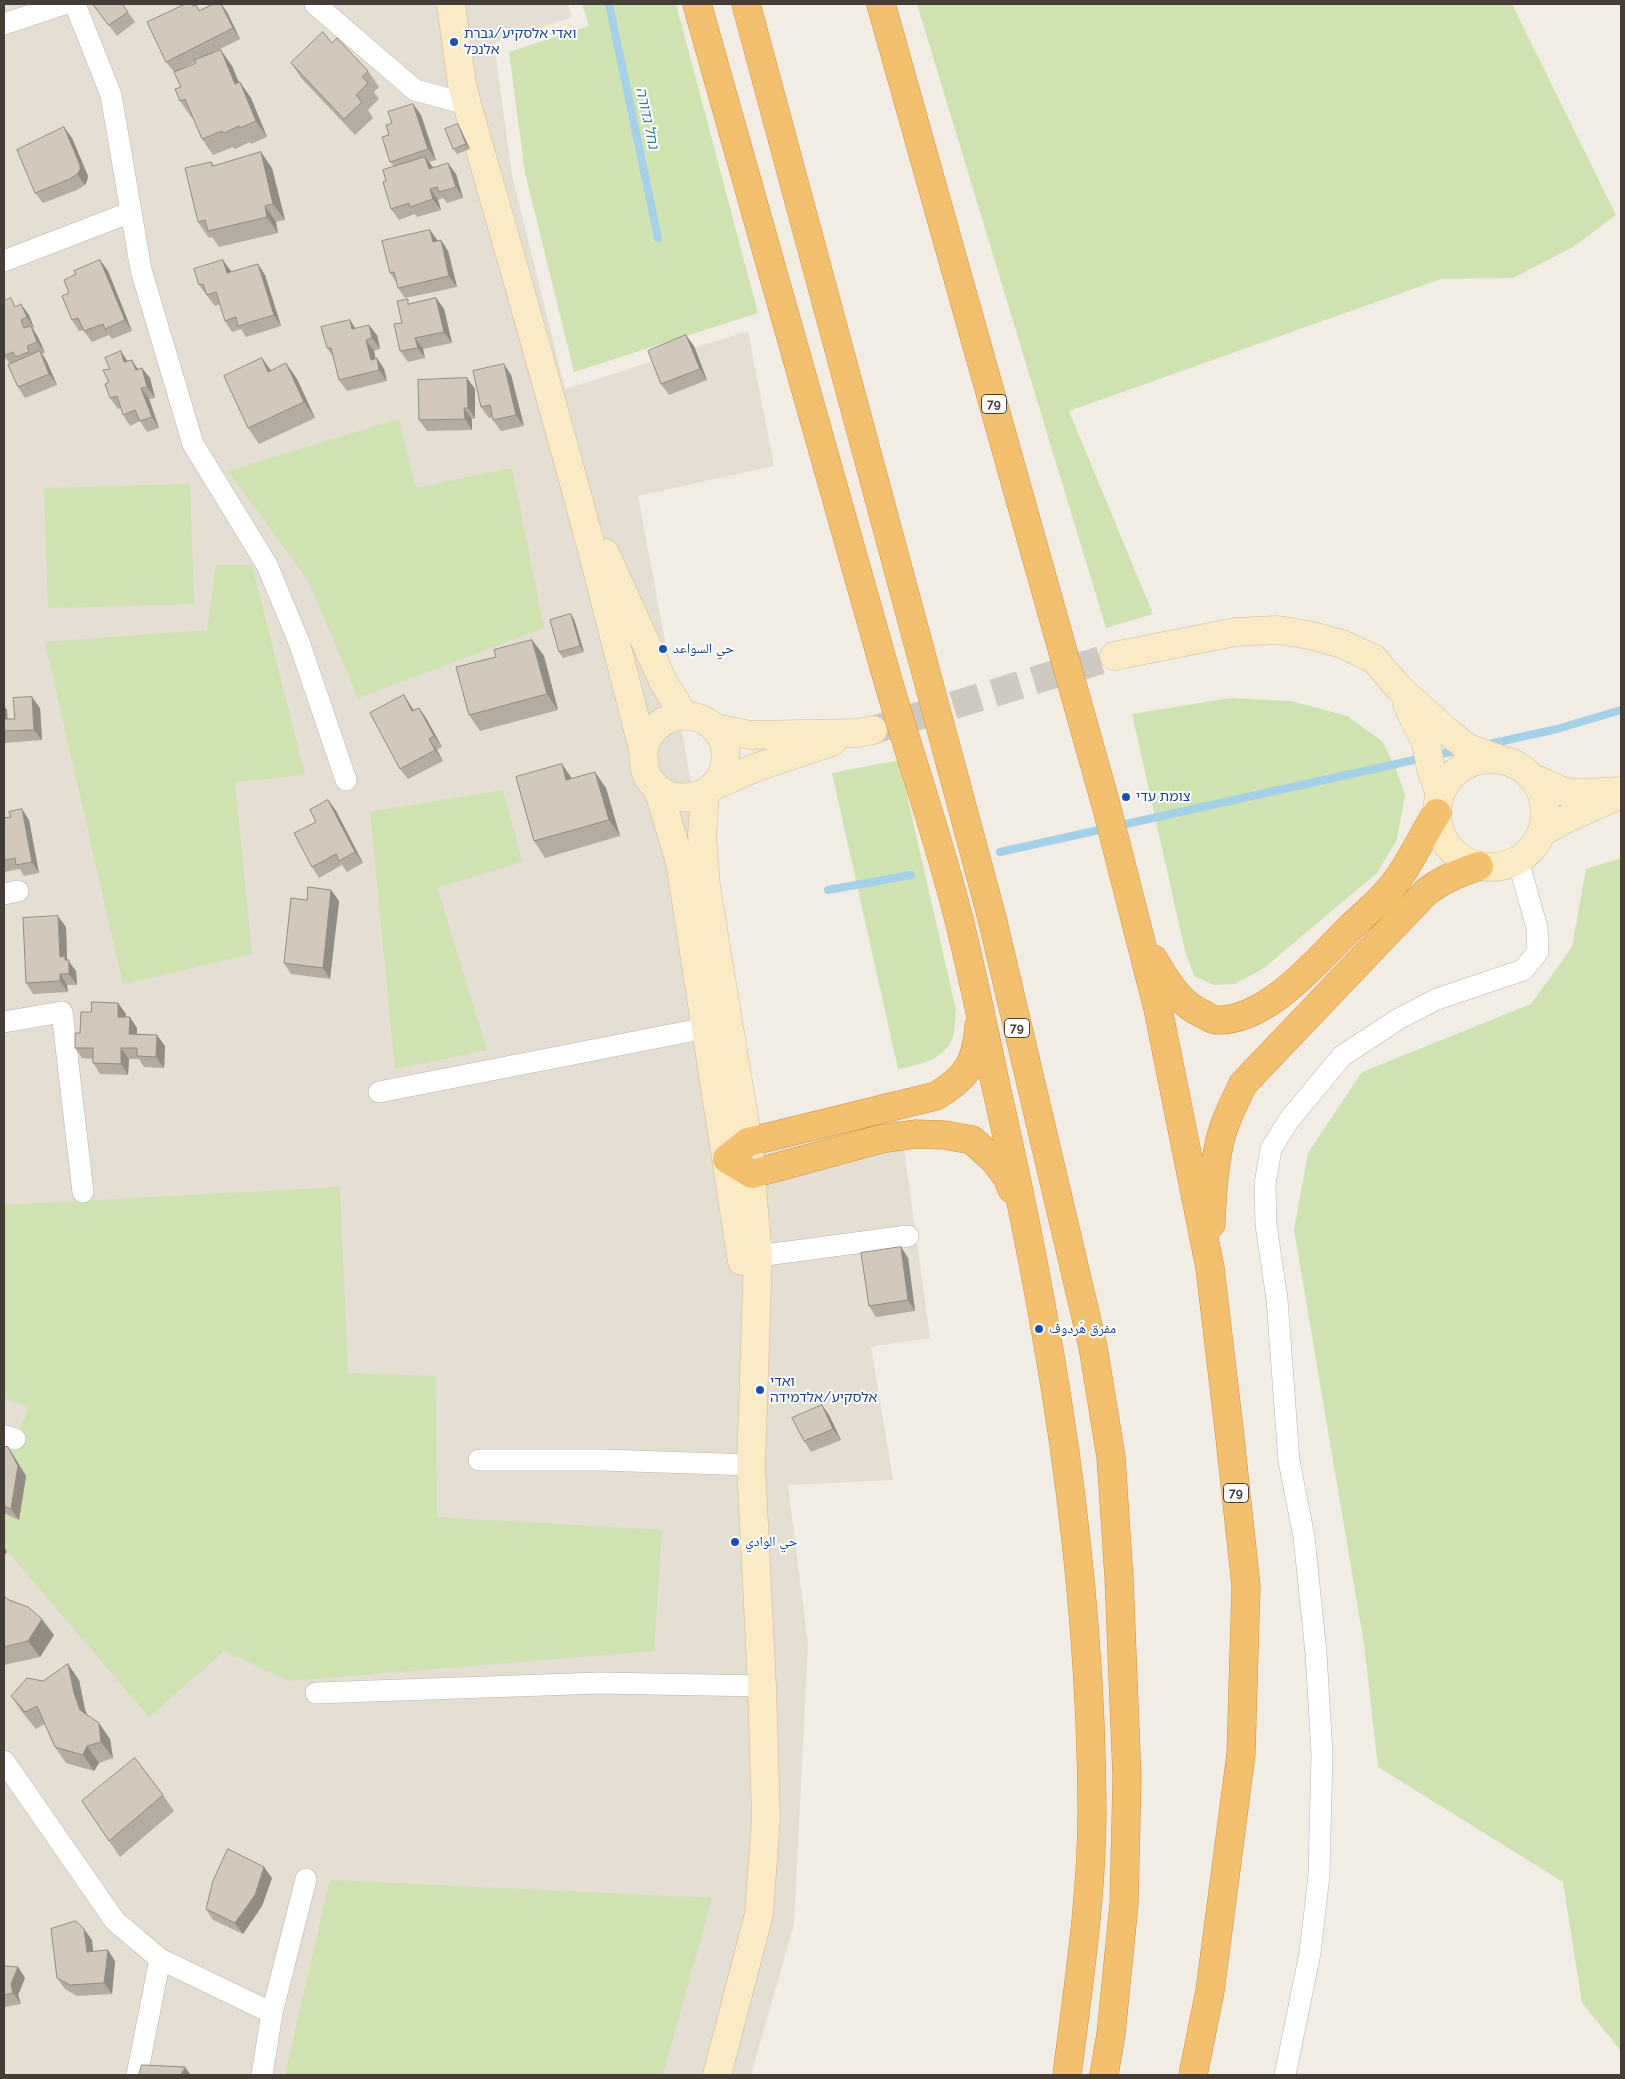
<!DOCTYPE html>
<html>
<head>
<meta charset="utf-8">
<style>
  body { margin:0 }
  #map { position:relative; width:1625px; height:2079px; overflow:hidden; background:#f1ede5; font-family:Raleway,sans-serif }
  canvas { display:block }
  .frame { position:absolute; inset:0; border:5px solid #433d35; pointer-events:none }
</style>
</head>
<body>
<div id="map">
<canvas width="1625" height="2079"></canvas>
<div class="frame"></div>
</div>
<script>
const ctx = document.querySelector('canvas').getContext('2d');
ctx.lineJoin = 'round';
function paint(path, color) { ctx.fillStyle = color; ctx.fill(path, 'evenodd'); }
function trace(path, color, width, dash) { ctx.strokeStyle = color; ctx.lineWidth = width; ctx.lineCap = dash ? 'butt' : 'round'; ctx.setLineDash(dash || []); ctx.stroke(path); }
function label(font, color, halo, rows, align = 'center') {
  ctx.font = font + ' Raleway,"Noto Naskh Arabic","Noto Sans Hebrew",sans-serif'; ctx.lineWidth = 4; ctx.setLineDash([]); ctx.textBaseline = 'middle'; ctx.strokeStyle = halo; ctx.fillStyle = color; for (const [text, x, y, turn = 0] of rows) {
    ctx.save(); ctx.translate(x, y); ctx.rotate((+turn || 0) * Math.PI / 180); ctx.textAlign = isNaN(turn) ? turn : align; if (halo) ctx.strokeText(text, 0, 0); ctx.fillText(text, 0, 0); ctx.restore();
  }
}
const residential = new Path2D(`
  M4,4H568L572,17L494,43L512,175L565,389L748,331L774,466L638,496L755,1126L896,1090L930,1338L871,1347L893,1480L788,1485L808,1644L794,1924L751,2075H4Z`);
const green = new Path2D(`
  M582,4H676L758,313L574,372L525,173L509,52L589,26Z
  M917,4H1512L1616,215L1573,247L1513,278L1441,279L1069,411L1153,614L1106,628Z
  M399,419L416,488L512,468L544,628L358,698L309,582L228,471Z
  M190,484L194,604L48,608L44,488Z
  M216,565H252L305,775L235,782L252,954L123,984L45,642L207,630Z
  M1230,698L1291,701L1347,716L1382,741L1396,769L1405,795L1397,839L1377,873L1264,968L1235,984L1214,985L1194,976L1185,951L1132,714Z
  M899,760L956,1010C955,1018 955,1029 953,1037C945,1060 918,1065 898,1069L832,773Z
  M503,790L522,862L437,888L487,1050L395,1069L370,812Z
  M1621,858V2051L1582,2003L1563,1882L1378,1767L1364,1644L1294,1230L1308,1153L1362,1072L1531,1004L1572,947L1586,869Z
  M340,1187L348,1373L436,1376L437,1517L662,1530L654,1651L289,1681L224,1651L149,1717L4,1547V1470L29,1407L4,1399V1205Z
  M330,1880L712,1898L663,2075H285Z`);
const stream = new Path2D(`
  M609,4L658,238
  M1485,745L1557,729L1621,710
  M1000,852L1459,750
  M828,890L911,875`);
const secondaryTunnel = new Path2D(`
  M873,730L1114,656`);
const street = new Path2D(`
  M75,4L111,95L141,270L193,444L267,565L299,642L346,780
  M315,4L415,90L467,104
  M4,24L64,4
  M4,261L131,212
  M4,894L18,891
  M4,1022L62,1012L83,1192
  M379,1092L706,1028
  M758,1256L908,1236
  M4,1436L15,1439
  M479,1460H602L751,1465
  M316,1693L600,1683L762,1686
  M4,1761L115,1921L160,1959L272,2013L306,1879
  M137,2075L160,1959
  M262,2075L272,2013
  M1285,2075L1310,1953L1319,1875L1322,1754L1316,1653L1304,1537L1289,1461L1277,1299L1266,1225L1265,1184L1271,1149L1289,1120L1342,1056L1400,1018L1437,999L1523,970L1538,952L1537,928L1518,860`);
const secondary = new Path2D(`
  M451,4L462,84L467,104C512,262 558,419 599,577C611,626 624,674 636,722C638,731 641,740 643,749C644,759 643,768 648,777C660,800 693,804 712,787C719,781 724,772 725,763C733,712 658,694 643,751
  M605,553L664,683L684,715
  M1114,656L1235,632L1278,630L1309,635L1342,644L1374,659L1398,687L1449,733L1468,748L1505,761
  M1407,704L1426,743L1431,769L1440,794
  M714,728L751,735L857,733L873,730
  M1437 813a54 54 0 1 1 108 0a54 54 0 1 1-108 0Z
  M1531,777L1565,792L1583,793L1621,791
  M714,786L757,767L832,742
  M658,789L680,862L742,1261
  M705,793L702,835L706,886L748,1142L758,1256L751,1465L762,1686L766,1818L759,1914L717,2075
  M1542,832L1566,819L1615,797`);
const highway = new Path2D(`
  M697,4C760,230 823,456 888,681C911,759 938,837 958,916C972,971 983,1027 995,1082C1050,1324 1091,1562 1092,1810C1092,1899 1078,1987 1067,2075
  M746,4L992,918L1093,1347L1111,1457L1119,1578L1127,1778L1124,1904L1111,2034L1104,2075
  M881,4L1106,805L1158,1009L1210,1268L1229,1429L1246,1586L1241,1754L1210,1991L1193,2075
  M1153,959C1167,981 1178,1003 1203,1014C1207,1016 1212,1020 1216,1020C1266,1022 1316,962 1348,930C1363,915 1381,901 1394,884C1411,862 1422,836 1437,813
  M979,1026C976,1064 967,1077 936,1096L748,1142L727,1159L752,1174L881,1139L915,1134L944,1135L972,1140L994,1160L1007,1177L1012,1189
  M1211,1224C1212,1199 1213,1174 1218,1150C1222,1126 1233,1105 1243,1084L1426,892C1443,879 1459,873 1479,866`);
const wall = new Path2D(`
  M93,4H122L135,22L117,36Z
  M213,4H221L227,12L240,39L214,52L232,66L239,82L251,98L267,137L251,144L250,142L235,149L233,147L213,155L202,139L193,117H191L180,101L181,87L174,72L166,62L195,5L200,11ZM195,62L196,63L179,70Z
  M332,43L368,71L379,87L374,92L379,99L368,110L373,118L355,135L302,79L291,63Z
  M413,104L421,115L436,160L429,162L433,168L456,174L463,198L447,203L443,198L438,200L441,210L417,217L415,214L399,220L391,209L386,181L394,166L390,162L389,135L392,123Z
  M458,124L461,130L470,149L457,154L453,149Z
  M72,138L88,176L87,181L85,185L77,190L43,203L35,193Z
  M211,162L214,165L272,168L285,220L276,222L278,233L219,247L212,237L209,238L198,222Z
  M437,241L448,251L457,287L405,298L398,288L397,283L390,273Z
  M100,260L108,271L132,331L112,339L109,335L92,342L83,330L79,331L72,320L69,293L76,274Z
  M231,272L265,275L281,326L246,337L241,329L232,332L225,321L220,304L215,306L199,285Z
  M436,298L444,309L452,343L423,349L425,358L408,362L400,351L402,323L411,303Z
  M17,306L29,315L34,328L33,329L38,337L45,353L42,354L47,362L57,385L25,398L18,387L10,364L4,356Z
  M350,320L355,328L377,335L380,349L374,351L375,358H377L384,369L387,381L347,391L339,380L334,358L327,348Z
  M694,346L707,380L669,395L661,384Z
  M262,358L271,370L297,379L315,418L259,444L248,428Z
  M128,361L150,378L155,398L149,399L159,428L147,432L140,421L130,426L123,415L121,408L118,409L110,398V369Z
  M511,375L524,426L501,431L493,420V417L489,418L481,407Z
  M467,378L475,389V418L472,419V430L427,431L419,420Z
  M574,619L584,652L563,658L559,652Z
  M532,640L544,656L558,710L480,731L469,715L496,657Z
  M404,695L413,710L419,708L426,718L442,747L437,750L443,761L408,779L400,769Z
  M4,706L7,710V719H15L40,708L42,740L4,743Z
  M572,779L606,788L620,836L545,858L534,841Z
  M328,800L336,811L363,863L347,872L342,865L319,878L312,867L316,822Z
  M4,818L29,820L39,873L24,876L20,869L4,872Z
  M331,890L339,901L330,979L291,974L284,963L307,900Z
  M66,927L67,959L76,971L77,985H67L68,992L33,994L26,983Z
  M118,1003L126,1014L125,1017L137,1028V1035L165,1046L164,1068L144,1067L139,1059H129L128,1075L100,1074L93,1063V1059L82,1058L75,1048L80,1033L91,1012Z
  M901,1247L908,1258L915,1311L876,1317L869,1306Z
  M829,1415L841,1440L811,1452L804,1441Z
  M4,1446L8,1447L15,1458L26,1476L19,1520L4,1513Z
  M4,1596L54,1635L40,1657L4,1665Z
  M79,1680L85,1709L87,1715L110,1739L113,1758L99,1763L94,1771L66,1763L55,1747L45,1724L36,1729L22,1712L11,1696L43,1681Z
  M163,1795L174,1811L120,1857L82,1801Z
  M272,1878L262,1906L243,1934L213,1920L206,1909Z
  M92,1940L93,1952L115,1961L112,1994L77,1996L65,1989L57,1978Z
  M4,1966L18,1967L25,1978L18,1995L21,2004L4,2007Z`);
const shadedWall = new Path2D(`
  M221,4L227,12L240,39L233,28Z
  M221,50L232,66L246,100L235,84Z
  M240,82L251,98L267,137L256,121Z
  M413,104L421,115L436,160L428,149Z
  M458,124L461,130L470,149L466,144Z
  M64,127L72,138L88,176L87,181L85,185L77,174Z
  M261,152L272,168L285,220L273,204Z
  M425,157L433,167L437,180L429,169Z
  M448,163L456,174L463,198L456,187Z
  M430,189L438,200L441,210L433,199Z
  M265,206L276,222L278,233L267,217Z
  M430,230L438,241L433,242Z
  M441,240L448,251L457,287L449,276Z
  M100,260L108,271L132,331L125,320Z
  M223,260L231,271L235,284L227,273Z
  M258,264L265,275L281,326L274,315Z
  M436,298L444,309L452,343L444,332Z
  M21,304L29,315L34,328L27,317Z
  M350,320L357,331L352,329Z
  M369,325L377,335L380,349L372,338Z
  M31,326L38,337L45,353L37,342Z
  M686,335L694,346L707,380L700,369Z
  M415,338L423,349L425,358L418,348Z
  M366,340L374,351L378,370L371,360Z
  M40,351L47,362L57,385L49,374Z
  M121,351L128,362H124Z
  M262,358L273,374L268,372Z
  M377,358L384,369L387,381L379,370Z
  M132,360L139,371L136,370Z
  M286,363L297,379L315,418L304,402Z
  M504,364L511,375L524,426L516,415Z
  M142,368L150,378L155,398L147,387Z
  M467,378L475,389V418L468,408Z
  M141,388L149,399L159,428L152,417Z
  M464,408L472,419V430L465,419Z
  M571,614L574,619L584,652L580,646Z
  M532,640L544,656L558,710L547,694Z
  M404,695L411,706L420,722L412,711Z
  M32,697L40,708L42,740L34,730Z
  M4,706L7,710L8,730L4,724Z
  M419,708L426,718L442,747L434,736Z
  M429,739L437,750L443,761L435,750Z
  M562,764L573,780H566Z
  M595,772L606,788L620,836L609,820Z
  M328,800L336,811L363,863L355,852Z
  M22,809L29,820L39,873L32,862Z
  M331,890L339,901L330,979L323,968Z
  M58,916L66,927L67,959L76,971L77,985L69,974L60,957Z
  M60,974L67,985L68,992L60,981Z
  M118,1003L126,1014L125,1028L118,1017Z
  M130,1017L137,1028V1045L129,1034Z
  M157,1035L165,1046L164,1068L156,1057Z
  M121,1048L129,1059L128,1075L121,1064Z
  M901,1247L908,1258L915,1311L908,1300Z
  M822,1405L829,1415L841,1440L833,1429Z
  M8,1447L15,1458L26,1476L19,1520L11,1509Z
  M4,1546L7,1552L4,1556Z
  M42,1619L54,1635L40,1657L28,1641Z
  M68,1664L79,1680L85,1709L91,1726L80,1710L74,1693Z
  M99,1723L110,1739L113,1758L101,1742Z
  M87,1746L99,1763L94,1771L83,1755Z
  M264,1867L272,1878L262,1906L243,1934L235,1923Z
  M84,1929L92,1940L94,1963L87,1952Z
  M108,1950L115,1961L112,1994L104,1983Z
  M18,1967L25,1978L18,1995L21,2004L13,1993L11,1984Z
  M185,2067L191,2075H181Z`);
const building = new Path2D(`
  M93,4H122L128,12L109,25Z
  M182,4H192L193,6L196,5L199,11L213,4H221L233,28L166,62L147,22L183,5Z
  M323,32L332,43L337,38L368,71L362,77L368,83L356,95L362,102L344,119L291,63Z
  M221,50L235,84L240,82L256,121L240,128L239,126L224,133L222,131L202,139L185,99L180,101L175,89L181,87L174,72L196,63L195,60Z
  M413,104L428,149L390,162L382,137L389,135L386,125L392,123L388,112Z
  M458,124L466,144L453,149L445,129Z
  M64,127L80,165V170L77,174L70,179L35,193L17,150Z
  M261,152L273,204L265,206L267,217L208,231L205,220L198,222L185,168L211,162L212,166Z
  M425,157L429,169L448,163L456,187L439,192L437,187L430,189L433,199L410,207L409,203L391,209L383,182L386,181L383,170Z
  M430,230L433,242L441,240L449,276L398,288L394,272L390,273L382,241Z
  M100,260L125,320L105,329L103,324L84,331L78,318L72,320L62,296L69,293L64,280L76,274L74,271Z
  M223,260L227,273L258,264L274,315L238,326L236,317L225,321L216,292L207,295L203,284L199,285L194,269Z
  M11,298L15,307L21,304L27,317L21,320L24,328L31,326L37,342L27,346L29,352L15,357L13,352L4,356V301Z
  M436,298L444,332L415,338L418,348L400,351L394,324L402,323L397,301L408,299V304Z
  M350,320L352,329L369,325L372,338L366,340L371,360L377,358L379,370L339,380L331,348H327L321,327Z
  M686,335L700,369L661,384L648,351Z
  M40,351L49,374L18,387L8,365Z
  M121,351L124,362L132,360L136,370L142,368L147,387L141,388L152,417L140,421L135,410L123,415L117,396L110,398L105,384L109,382L103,370L110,369L105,358Z
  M262,358L268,372L286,363L304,402L248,428L224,376Z
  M504,364L516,415L493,420L490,405L481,407L473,371Z
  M467,378L468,408H464L465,419L419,420L418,380Z
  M571,614L580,646L559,652L550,620Z
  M532,640L547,694L469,715L456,667L496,657L494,650Z
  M404,695L412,711L419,708L434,736L429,739L435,750L400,769L370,713Z
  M32,697L34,730L4,731V719H15L13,698Z
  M562,764L566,780L595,772L609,820L534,841L516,777Z
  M328,800L355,852L339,861L336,854L312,867L294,833L316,822L310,810Z
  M22,809L32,862L16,865L15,858L4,860V818L11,817L9,812Z
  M308,887L331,890L323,968L284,963L291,898L307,900Z
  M58,916L60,957L65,956V960H69V974H60V981L26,983L23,918Z
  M92,1002L118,1003V1017H130L129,1034L157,1035L156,1057L137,1056V1048H121V1064L93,1063V1048H75V1033H80L81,1012H91Z
  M901,1247L908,1300L869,1306L861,1253Z
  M822,1405L833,1429L804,1441L792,1418Z
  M4,1446L8,1447L18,1466L11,1509L4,1506Z
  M4,1596L9,1600L28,1607L42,1619L28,1641L4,1647Z
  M68,1664L74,1693L80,1710L99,1723L101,1742L87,1746L83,1755L55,1747L37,1706L25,1712L11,1696L27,1678L43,1681Z
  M135,1758L163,1795L109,1841L82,1801Z
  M228,1849L264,1867L255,1895L235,1923L206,1909L213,1881Z
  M76,1921L84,1929L87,1952L108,1950L104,1983L70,1985L57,1978L51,1929Z
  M4,1966L18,1967L11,1984L13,1993L4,1995Z
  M142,2065L185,2067L181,2075H139Z`);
const markers = [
  [454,42,5,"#1a4fb4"],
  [663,649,5,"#1a4fb4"],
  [1126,797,5,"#1a4fb4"],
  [1039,1329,5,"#1a4fb4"],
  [760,1390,5,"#1a4fb4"],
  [735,1542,5,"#1a4fb4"]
];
const shields = [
  [994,404,25],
  [1017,1028,25],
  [1236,1493,25]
];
const shieldNames = [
  ["79",994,404],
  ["79",1017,1028],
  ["79",1236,1493]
];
const transitNames = [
  ["ואדי אלסקיע/גברת",464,34],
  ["אלנכל",464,50],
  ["حي السواعد",673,649],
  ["צומת עדי",1136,797],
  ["مفرق هَردوف",1049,1329],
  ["ואדי",770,1382],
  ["אלסקיע/אלדמידה",770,1398],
  ["حي الوادي",745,1542]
];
const waterNames = [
  ["נחל גדורה",647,118,78]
];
paint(residential, '#e4ded3');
paint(green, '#cee3b0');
trace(stream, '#a4d1ea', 8);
trace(secondaryTunnel, '#cecac2', 28, [28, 14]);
trace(street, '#bcb4a8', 22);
trace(secondary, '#cebd97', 29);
trace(highway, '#d1943e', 29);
trace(street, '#fff', 21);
trace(secondary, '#faebc5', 28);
trace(highway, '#f3c06d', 28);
paint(wall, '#b5aca1');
paint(shadedWall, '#938c83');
paint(building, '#d2c8bb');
trace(building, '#938c83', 1);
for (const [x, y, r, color] of markers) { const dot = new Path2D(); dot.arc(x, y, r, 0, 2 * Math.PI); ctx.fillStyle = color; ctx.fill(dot); trace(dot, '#fff', 2); }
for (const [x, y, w] of shields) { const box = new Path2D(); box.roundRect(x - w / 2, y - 9.5, w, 19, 4); ctx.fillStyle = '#fff'; ctx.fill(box); trace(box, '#433d35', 1); }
label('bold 12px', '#433d35', null, shieldNames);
label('14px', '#164399', '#fff', transitNames, 'left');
label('italic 15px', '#367da6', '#fff', waterNames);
</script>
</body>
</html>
